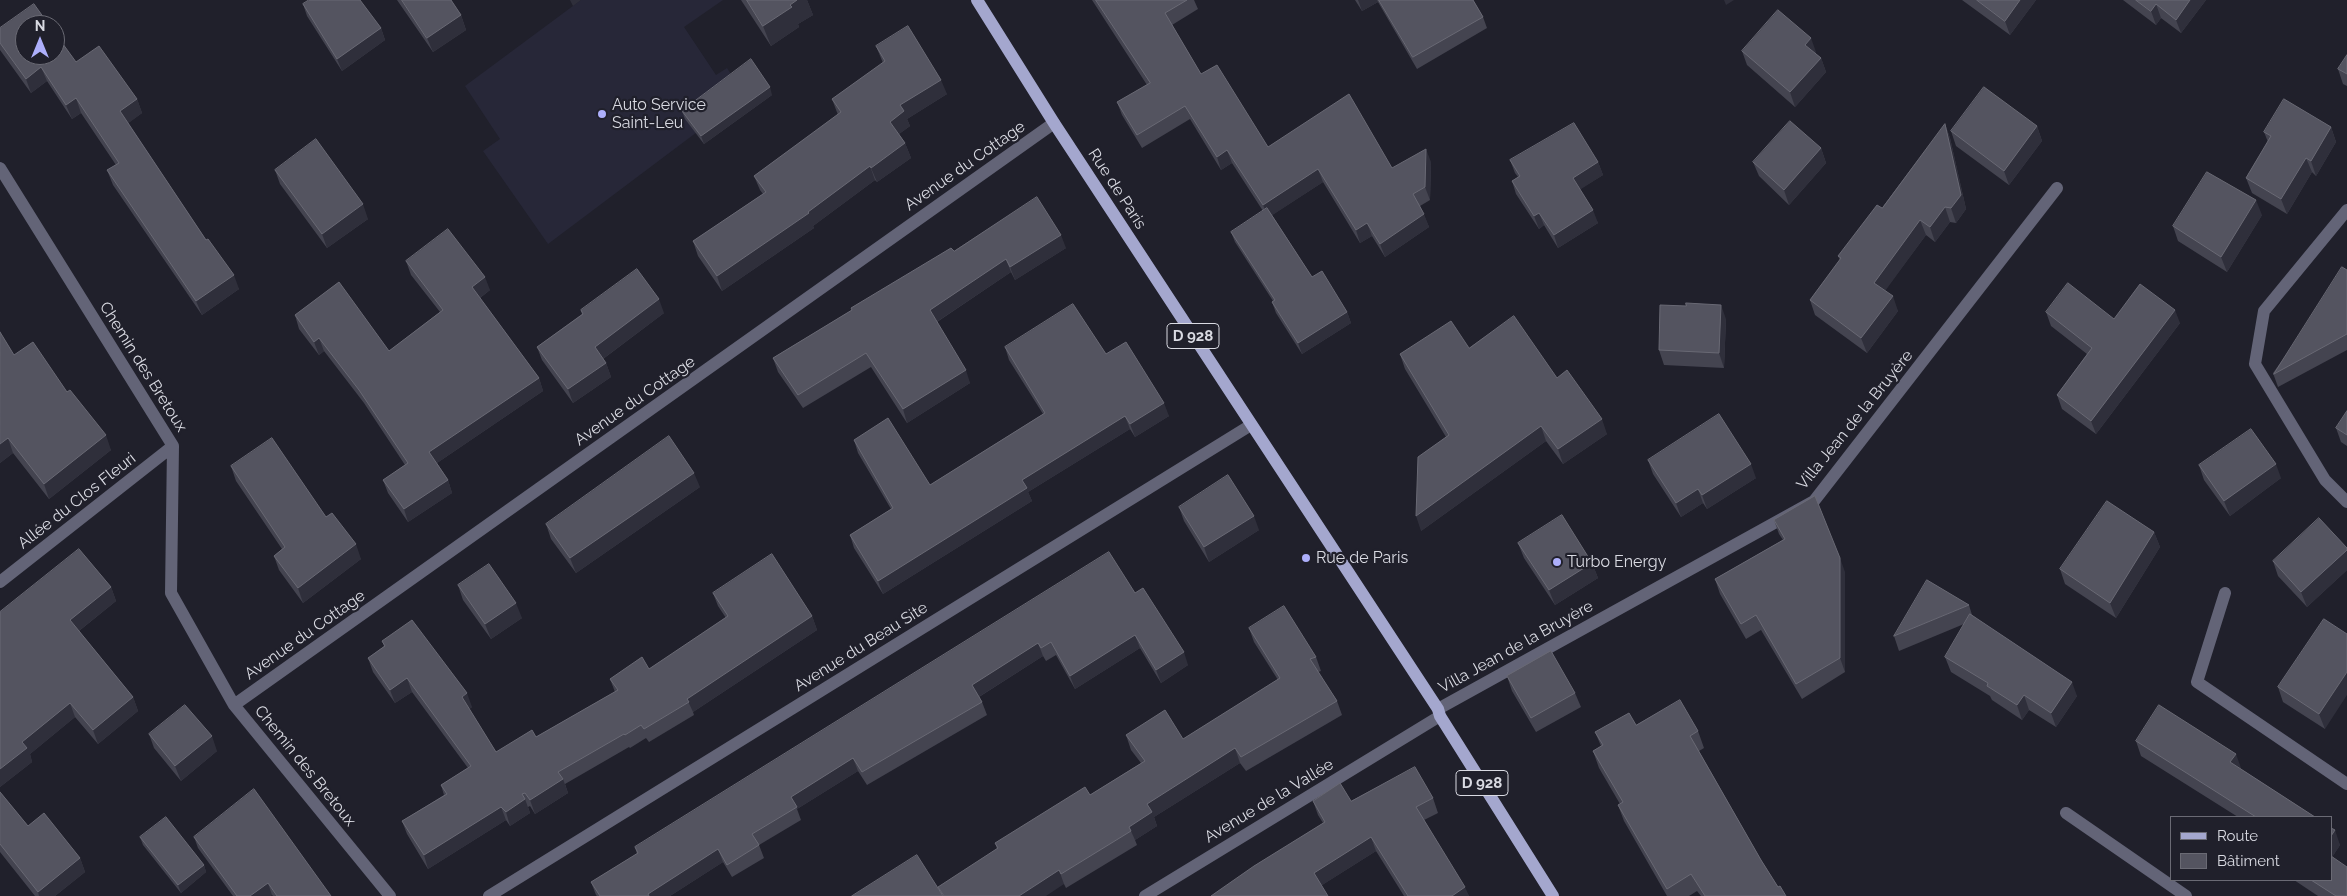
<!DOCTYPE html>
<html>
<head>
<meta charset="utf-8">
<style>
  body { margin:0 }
  #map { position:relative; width:2347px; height:896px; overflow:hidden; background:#20202b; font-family:Raleway,sans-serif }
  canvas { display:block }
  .legend { position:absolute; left:2170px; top:816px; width:162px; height:65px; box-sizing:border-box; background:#20202b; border:1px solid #6a6a74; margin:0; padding:6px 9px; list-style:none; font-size:15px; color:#d9dae2 }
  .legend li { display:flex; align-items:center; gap:10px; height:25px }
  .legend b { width:25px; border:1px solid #6a6a74 }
  .north { position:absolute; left:15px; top:15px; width:50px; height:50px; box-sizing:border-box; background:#20202b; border:1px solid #6a6a74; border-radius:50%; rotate:0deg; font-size:14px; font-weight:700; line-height:20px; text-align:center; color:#d9dae2 }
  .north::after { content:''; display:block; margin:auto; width:18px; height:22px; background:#adaffb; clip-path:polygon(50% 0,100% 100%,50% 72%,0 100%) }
</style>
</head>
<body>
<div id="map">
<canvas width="2347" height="896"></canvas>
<ul class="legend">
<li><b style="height:6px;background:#a4a7ce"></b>Route</li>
<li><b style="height:14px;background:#545460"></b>Bâtiment</li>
</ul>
<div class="north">N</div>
</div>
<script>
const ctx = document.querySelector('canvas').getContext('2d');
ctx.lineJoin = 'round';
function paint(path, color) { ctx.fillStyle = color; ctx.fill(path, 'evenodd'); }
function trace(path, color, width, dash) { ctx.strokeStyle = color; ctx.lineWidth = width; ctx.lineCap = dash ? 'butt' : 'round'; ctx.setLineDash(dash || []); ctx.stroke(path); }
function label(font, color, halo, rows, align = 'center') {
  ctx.font = font + ' Raleway,sans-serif'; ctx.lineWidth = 4.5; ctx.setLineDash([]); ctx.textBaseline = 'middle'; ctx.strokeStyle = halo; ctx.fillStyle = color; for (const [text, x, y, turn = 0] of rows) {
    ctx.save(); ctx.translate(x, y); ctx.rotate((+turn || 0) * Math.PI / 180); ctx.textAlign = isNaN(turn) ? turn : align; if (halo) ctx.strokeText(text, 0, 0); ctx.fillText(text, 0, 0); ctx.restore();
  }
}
const built = new Path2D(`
  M581,0H723L684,27L716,75L727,68L745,96L548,244L483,151L500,139L465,86Z`);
const minor = new Path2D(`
  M0,168L173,446L171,593L234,705L390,896
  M2347,210L2264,311L2255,364L2325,480L2347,502
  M0,582L173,446
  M2225,593L2197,682L2347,784
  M234,705L1054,123
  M1438,709L1814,501L2057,188
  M2066,813L2186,896
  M489,896L1251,425
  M1145,896L1440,716`);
const major = new Path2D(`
  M977,0L1054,123L1438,709L1440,716L1553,896`);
const wall = new Path2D(`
  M397,0H451L461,15L466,30L433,52Z
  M741,0H807L813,15L798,24L799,27L771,46Z
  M1092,0H1194L1198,9L1172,25L1201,74L1268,147L1392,168L1431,162L1430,200L1420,206L1429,227L1385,257L1372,236L1360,243L1323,182L1272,215L1312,277L1347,312L1351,323L1302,354L1276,313L1272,302L1273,301L1235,242L1231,232L1263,211L1232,163L1221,170L1190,119L1142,148L1122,115L1117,102L1147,85Z
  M1355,0H1473L1483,17L1487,28L1417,69L1378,2L1362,11Z
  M1962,0H2036L2010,35Z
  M2123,0H2206L2181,33L2161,18L2156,25Z
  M303,4L381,28L385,40L342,71L307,16Z
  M0,28L76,62L137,99L142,113L128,123L239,289L202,315L113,185L107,170L116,165L81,113L72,119L47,81L31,93L0,50Z
  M876,46L947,94L907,119L910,126L899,134L905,143L911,158L877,182L875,180L813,226L814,228L722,291L698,256L693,241L763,194L760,190L754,176L838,115L832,99L883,63Z
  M1742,51L1816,52L1815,53L1821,58L1826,72L1795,107L1747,65Z
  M2347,55V86L2343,84L2338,69Z
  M772,95L704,144L685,119L682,111Z
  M1945,124L1950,138L1966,209L1956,223L1950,222L1935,242L1926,235L1885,290L1898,311L1867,353L1815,315L1810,300L1840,260L1838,256L1882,208Z
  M2037,126L2042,141L2009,185L1956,146L1951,131Z
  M2331,127L2336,142L2316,176L2312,172L2287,214L2252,193L2246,178L2268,142L2264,132Z
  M1821,148L1826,163L1789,205L1759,176L1753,162Z
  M1510,160L1598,162L1603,175L1580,189L1598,223L1558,248L1544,225L1539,229L1516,194L1512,181L1518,177L1515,173Z
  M275,170L368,219L327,248L280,184Z
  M2262,215L2227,272L2178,241L2173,226Z
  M1066,248L1015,280L1011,272L937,322L970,383L907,423L871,367L803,408L778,372L773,358L852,310L851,308L954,251Z
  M406,261L490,290L480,298L539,378L543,391L437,463L448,480L452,493L408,522L388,493L383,480L405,465L364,403L324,351L319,355L299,329L295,315L389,351L440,312L411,275Z
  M2347,270V350L2278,387L2273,373Z
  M581,310L664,313L603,359L606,363L611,377L573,403L542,360L537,347L582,314Z
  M2046,312L2114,319L2180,323L2096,434L2062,409L2057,395L2087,354L2051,326Z
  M1726,319L1724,368L1664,365L1659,350Z
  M1005,347L1106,354L1169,416L1135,437L1130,429L1028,492L1032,501L883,594L854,548L850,535L891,509L858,453L854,440L930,485L1043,414L1009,360Z
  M1469,348L1557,378L1607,434L1563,464L1546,441L1421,531L1446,437L1405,369L1400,354Z
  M14,355L67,392L111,450L49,499L13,453L0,463Z
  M2347,411V446L2341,442L2336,428Z
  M1648,460L1756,478L1707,509L1703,503L1681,517L1653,474Z
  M2199,465L2281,478L2230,516L2204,480Z
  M231,466L326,517L361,559L303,603L279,570L274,556L282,549L236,481Z
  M700,487L576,573L551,539L546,524Z
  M1179,507L1259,530L1209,562L1184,521Z
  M1774,520L1845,572V672L1802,699L1761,630L1746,639L1720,594L1715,579L1783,540L1779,534Z
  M2154,532L2160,547L2116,618L2065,584L2060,569Z
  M1518,543L1592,563L1598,578L1555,605L1524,558Z
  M2347,548V570L2307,607L2278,576L2273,561Z
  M458,585L522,618L491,639L463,600Z
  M111,587L116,601L79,631L133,697L138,711L98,744L75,717L30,754L32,762L0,787V612Z
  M713,593L812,616L817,630L693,712L694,715L649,742L646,738L630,748L629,747L565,784L568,793L535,814L530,806L528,807L530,813L510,826L506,820L428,869L407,834L402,821L444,795L441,785L468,768L412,692L395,703L373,672L368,658L384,646L382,641L472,707L469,709L496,752L536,737L615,692L610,679L649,669L726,618L718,606Z
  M1135,593L1188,665L1161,683L1140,648L1075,689L1056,655L1046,661L1043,656L979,697L982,702L987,715L867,785L858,771L797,809L801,820L759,845L764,858L732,877L723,862L670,896H597L596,895L591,882L637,854L635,847Z
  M1969,605L1972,615L2077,696L2056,727L2029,710L2022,720L1992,700L1990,696L1951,672L1945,657L1964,624L1899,651L1894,636Z
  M2324,619L2325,729L2283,702L2278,687Z
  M1249,628L1316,657L1321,671L1318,672L1337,701L1342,715L1246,771L1240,763L1154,817L1157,826L1135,840L1137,845L1066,888L1064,884L939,889L997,849L995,843L1090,795L1141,763L1131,750L1126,735L1183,739L1278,680L1254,642Z
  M1507,676L1575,693L1581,707L1536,732L1512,691Z
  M1636,725L1698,731L1704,748L1699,751L1761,860L1778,887L1786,896H1701L1697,891L1689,896H1667L1624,821L1618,805L1620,804L1599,768L1593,751L1601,746L1595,732Z
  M149,734L217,751L181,781L154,748Z
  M2136,741L2241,768V769L2315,817H2238L2141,756Z
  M0,792L28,826L80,858L85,872L55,896H35L0,852Z
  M1433,798L1438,813L1424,820L1469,896H1404L1376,851L1322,885L1211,896L1323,823L1318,815L1313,801H1351Z
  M2331,828L2340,845L2332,857L2347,896H2318L2294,880H2331Z
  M140,837L204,865L206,872L181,893L143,845Z
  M194,837L331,896H273L272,895L270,896H233L198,848Z`);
const shadedWall = new Path2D(`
  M570,0H581L573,6Z
  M797,0H807L813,15L798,24L799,27L771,46L763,26L790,5Z
  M1358,0H1377L1378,2L1362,11Z
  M1724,0H1734L1726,5Z
  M2020,0H2036L2010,35L2005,21Z
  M2190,0H2206L2181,33L2176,20Z
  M2156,4L2161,18L2156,25L2151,11Z
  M461,15L466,30L433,52L427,38Z
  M381,28L385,40L342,71L337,59Z
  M1811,38L1816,52L1810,59L1805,45Z
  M1821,58L1826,72L1795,107L1790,92Z
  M41,67L47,81L31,93L26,79Z
  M941,80L947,94L907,119L910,126L895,137L890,122L900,105Z
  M770,87L772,95L704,144L701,136Z
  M76,98L81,113L72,119L66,105Z
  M137,99L142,113L126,125L120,111Z
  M1945,124L1950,138L1966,209L1956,223L1951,208Z
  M2037,126L2042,141L2009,185L2004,171Z
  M2331,127L2336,142L2316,176L2311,161Z
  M905,143L911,158L877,182L871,168Z
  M1821,148L1826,163L1789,205L1784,190Z
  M1426,149L1431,162L1430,200L1425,187Z
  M1227,150L1232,163L1221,170L1217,157Z
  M2306,158L2312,172L2287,214L2281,199Z
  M1598,162L1603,175L1578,191L1573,178Z
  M870,166L875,180L813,226L814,228L722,291L717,276L808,212Z
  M1318,169L1323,182L1268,218L1263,205Z
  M2256,200L2262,215L2227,272L2221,257Z
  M363,204L368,219L327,248L322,234Z
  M1945,207L1950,222L1935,242L1930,227Z
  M1593,210L1598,223L1558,248L1554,235Z
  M1539,213L1544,225L1539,229L1534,216Z
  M1424,214L1429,227L1385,257L1380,244Z
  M1920,220L1926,235L1880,298L1874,283Z
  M1367,223L1372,236L1360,243L1356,230Z
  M1061,235L1066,248L1015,280L1010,267Z
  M1006,259L1011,272L935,323L930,310Z
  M234,275L239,289L202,315L196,301Z
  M485,277L490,290L477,300L472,287Z
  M1893,296L1898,311L1867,353L1861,338Z
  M659,299L664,313L600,361L595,347Z
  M1721,305L1726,319L1724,368L1719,353Z
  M2175,310L2180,323L2096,434L2091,421Z
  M1347,312L1351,323L1302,354L1298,343Z
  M319,338L324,351L319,355L314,342Z
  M606,363L611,377L573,403L568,389Z
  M966,370L970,383L907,423L903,409Z
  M539,378L543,391L434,465L429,452Z
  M1164,403L1169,416L1135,437L1130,424Z
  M1125,416L1130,429L1028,492L1032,501L883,594L878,581L1022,480Z
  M1602,419L1607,434L1563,464L1558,449Z
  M1541,426L1546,441L1421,531L1416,516Z
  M106,435L111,450L49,499L44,484Z
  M8,438L13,453L0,463V444Z
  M1751,464L1756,478L1707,509L1702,495Z
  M2276,464L2281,478L2230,516L2224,501Z
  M694,473L700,487L576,573L570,558Z
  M448,480L452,493L408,522L404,509Z
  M1698,489L1703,503L1681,517L1676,503Z
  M1254,516L1259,530L1209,562L1204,547Z
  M2154,532L2160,547L2116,618L2110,603Z
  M356,544L361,559L303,603L298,588Z
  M2347,550V570L2307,607L2301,592Z
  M1840,558L1845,572V672L1840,658Z
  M1592,563L1598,578L1555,605L1549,590Z
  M111,587L116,601L75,634L70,620Z
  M516,603L522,618L491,639L485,624Z
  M812,616L817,630L693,712L687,699Z
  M1135,635L1140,648L1075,689L1070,676Z
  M1038,643L1043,656L977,698L972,685Z
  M1184,652L1188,665L1161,683L1156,670Z
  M2347,672V695L2325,729L2319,714Z
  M407,678L412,692L395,703L390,690Z
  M2072,682L2077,696L2056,727L2051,713Z
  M467,693L472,707L467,711L462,697Z
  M2024,695L2029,710L2022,720L2017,705Z
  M133,697L138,711L98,744L93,730Z
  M70,703L75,717L30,754L32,762L0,787V769L22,742Z
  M212,736L217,751L181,781L175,766Z
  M1235,748L1240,763L1154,817L1157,826L1135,840L1131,831L1129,827L1147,804Z
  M2236,754L2241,768L2236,777L2230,762Z
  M853,758L858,771L797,809L791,797Z
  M563,779L568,793L535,814L530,800Z
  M525,799L530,813L510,826L506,812Z
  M501,807L506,820L428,869L424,855Z
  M2335,830L2340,845L2331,859V836Z
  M1371,837L1376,851L1319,887L1314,873Z
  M718,849L723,862L670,896H649L648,894Z
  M80,858L85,872L55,896H39L38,892Z
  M204,865L206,872L181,893L178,885Z
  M1059,870L1064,884L1046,896H1019Z
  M268,883L272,895L270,896H250Z
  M1465,887L1469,896H1452Z`);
const building = new Path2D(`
  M309,0H360L381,28L337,59L303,4Z
  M402,0H451L461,15L427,38Z
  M747,0H797L790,5L792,7L763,26Z
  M1096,0H1187L1165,13L1201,74L1217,65L1268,147L1349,94L1392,168L1426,149L1425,187L1413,194L1424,214L1380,244L1367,223L1356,230L1318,169L1263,205L1227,150L1217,157L1185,106L1137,135L1117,102L1150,83Z
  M1379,0H1473L1483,17L1413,57Z
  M1977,0H2020L2005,21Z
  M2136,0H2190L2176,20L2156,4L2151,11Z
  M34,4L49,25H25V55H55V33L76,62L99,46L137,99L120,111L206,240L208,239L234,275L196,301L107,170L119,163L76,98L66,105L41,67L26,79L0,43V28Z
  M1778,10L1811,38L1805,45L1821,58L1790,92L1742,51Z
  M908,26L941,80L900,105L904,111L890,122L905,143L871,168L870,166L808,212L809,213L717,276L693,241L766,192L754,176L841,112L832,99L885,61L876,46Z
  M2347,55V74L2338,69Z
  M751,59L770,87L701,136L682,111Z
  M1984,87L2037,126L2004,171L1951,131Z
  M2284,99L2331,127L2311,161L2306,158L2281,199L2246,178L2271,136L2264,132Z
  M1790,121L1821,148L1784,190L1753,162Z
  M1574,123L1598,162L1573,178L1593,210L1554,235L1539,213L1534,216L1512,181L1520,176L1510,160Z
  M1945,124L1961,195L1951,208L1945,207L1930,227L1920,220L1874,283L1893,296L1861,338L1810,300L1841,258L1838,256L1877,205L1882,208Z
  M316,139L363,204L322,234L275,170Z
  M2207,172L2256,200L2221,257L2173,226Z
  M1037,197L1061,235L1010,267L1006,259L930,310L966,370L903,409L866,353L798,395L773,358L852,310L851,308L951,248L954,251Z
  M1267,208L1312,277L1322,271L1347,312L1298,343L1272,302L1275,300L1231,232Z
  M448,229L485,277L472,287L539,378L429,452L448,480L404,509L383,480L408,463L359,390L319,338L314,342L295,315L339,282L389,351L443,310L406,261Z
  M2342,267L2347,270V334L2274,374Z
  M637,269L659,299L595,347L606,363L568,389L537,347L583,314L581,310Z
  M2068,283L2114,319L2140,284L2175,310L2091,421L2057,395L2092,348L2046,312Z
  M1686,303L1721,305L1719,353L1659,350L1660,305L1686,306Z
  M1073,304L1106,354L1126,342L1164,403L1130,424L1125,416L1022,480L1027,488L878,581L850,535L893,508L854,440L888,418L930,485L1045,413L1005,347Z
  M1514,316L1557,378L1567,370L1602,419L1558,449L1541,426L1416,516L1418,457L1449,435L1400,354L1451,321L1469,348Z
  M0,332L14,355L33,342L67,392L70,390L106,435L44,484L8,438L0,444Z
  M2347,411V435L2336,428Z
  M1719,414L1751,464L1702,495L1698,489L1676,503L1648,460Z
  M2251,429L2276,464L2224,501L2199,465Z
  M669,436L694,473L570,558L546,524Z
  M272,438L326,517L332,513L356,544L298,588L274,556L285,547L231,466Z
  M1228,475L1254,516L1204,547L1179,507Z
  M1815,496L1840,558V658L1796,684L1756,615L1741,624L1715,579L1785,539L1774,520Z
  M2107,501L2154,532L2110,603L2060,569Z
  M1562,515L1592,563L1549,590L1518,543Z
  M2319,518L2347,548V550L2301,592L2273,561Z
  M79,549L111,587L70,620L133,697L93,730L70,703L22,742L27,748L0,769V612Z
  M1109,552L1135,593L1143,588L1184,652L1156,670L1135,635L1070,676L1051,642L1041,648L1038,643L972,685L982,702L862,772L853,758L791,797L797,807L752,834L759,845L727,865L718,849L648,894L649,896H600L591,882L638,853L635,847Z
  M772,554L812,616L687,699L689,702L644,729L641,725L625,735L624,734L558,772L563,779L530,800L525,793L522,794L525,799L506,812L501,807L424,855L402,821L447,794L441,785L471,766L407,678L390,690L368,658L385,646L382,641L412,620L467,693L462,697L496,752L532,730L536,737L618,690L610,679L642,657L649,669L728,616L713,593Z
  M489,564L516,603L485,624L458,585Z
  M1927,580L1969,605L1894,636Z
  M1284,606L1316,657L1310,659L1337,701L1241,757L1235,748L1147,804L1152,812L1129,827L1131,831L1061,874L1059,870L1019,896H944L938,887L998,848L995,843L1085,787L1090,795L1145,761L1126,735L1165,710L1183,739L1280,678L1249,628Z
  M1970,614L2072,682L2051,713L2024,695L2017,705L1987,686L1988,683L1945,657Z
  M2324,619L2347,634V672L2319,714L2278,687Z
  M1551,651L1575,693L1531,718L1507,676Z
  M1680,700L1698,731L1690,736L1761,860L1778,887L1780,886L1786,896H1705L1691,874L1667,889L1618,805L1623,802L1593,751L1603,745L1595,732L1629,713L1636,725Z
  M185,705L212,736L175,766L149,734Z
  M2159,705L2236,754L2230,762L2315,817H2256L2136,741Z
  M1415,767L1433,798L1416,807L1465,887L1452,896H1408L1371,837L1314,873L1328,896H1211L1254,866L1325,822L1313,801L1340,783L1351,801Z
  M254,789L331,896H277L268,883L250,896H237L194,837Z
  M0,792L28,826L44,813L80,858L38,892L0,844Z
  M166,817L204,865L178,885L140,837Z
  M2331,828L2335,830L2331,836Z
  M917,855L943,896H852Z
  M2331,856L2347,867V896H2336L2311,880H2331Z`);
const markers = [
  [602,114,5,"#adaffb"],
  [1306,558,5,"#adaffb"],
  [1557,562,5,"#adaffb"]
];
const shields = [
  [1193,336,52],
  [1482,783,52]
];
const shieldNames = [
  ["D 928",1193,336],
  ["D 928",1482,783]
];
const poiNames = [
  ["Auto Service",612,105],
  ["Saint-Leu",612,123],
  ["Rue de Paris",1316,558],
  ["Turbo Energy",1567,562]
];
const streetNames = [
  ["Avenue du Cottage",965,166,-35],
  ["Rue de Paris",1117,189,57],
  ["Chemin des Bretoux",143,367,58],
  ["Avenue du Cottage",635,401,-35],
  ["Villa Jean de la Bruyère",1855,420,-51],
  ["Allée du Clos Fleuri",77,501,-38],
  ["Avenue du Cottage",305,635,-35],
  ["Avenue du Beau Site",861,647,-32],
  ["Villa Jean de la Bruyère",1516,647,-29],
  ["Chemin des Bretoux",305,766,51],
  ["Avenue de la Vallée",1269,801,-31]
];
paint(built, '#272738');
trace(minor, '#636477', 12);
trace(major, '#a4a7ce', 12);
paint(wall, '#444450');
paint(shadedWall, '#2f2f3b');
paint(building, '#545460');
trace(building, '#696974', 1);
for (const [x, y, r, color] of markers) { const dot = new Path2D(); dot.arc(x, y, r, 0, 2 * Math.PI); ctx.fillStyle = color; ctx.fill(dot); trace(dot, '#20202b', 2); }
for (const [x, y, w] of shields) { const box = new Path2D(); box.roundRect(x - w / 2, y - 12.5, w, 25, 4); ctx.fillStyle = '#20202b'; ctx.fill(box); trace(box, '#d9dae2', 1); }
label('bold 15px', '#d9dae2', null, shieldNames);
label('16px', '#d9dae2', '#20202b', poiNames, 'left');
label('16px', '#d9dae2', '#20202b', streetNames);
</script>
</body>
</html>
